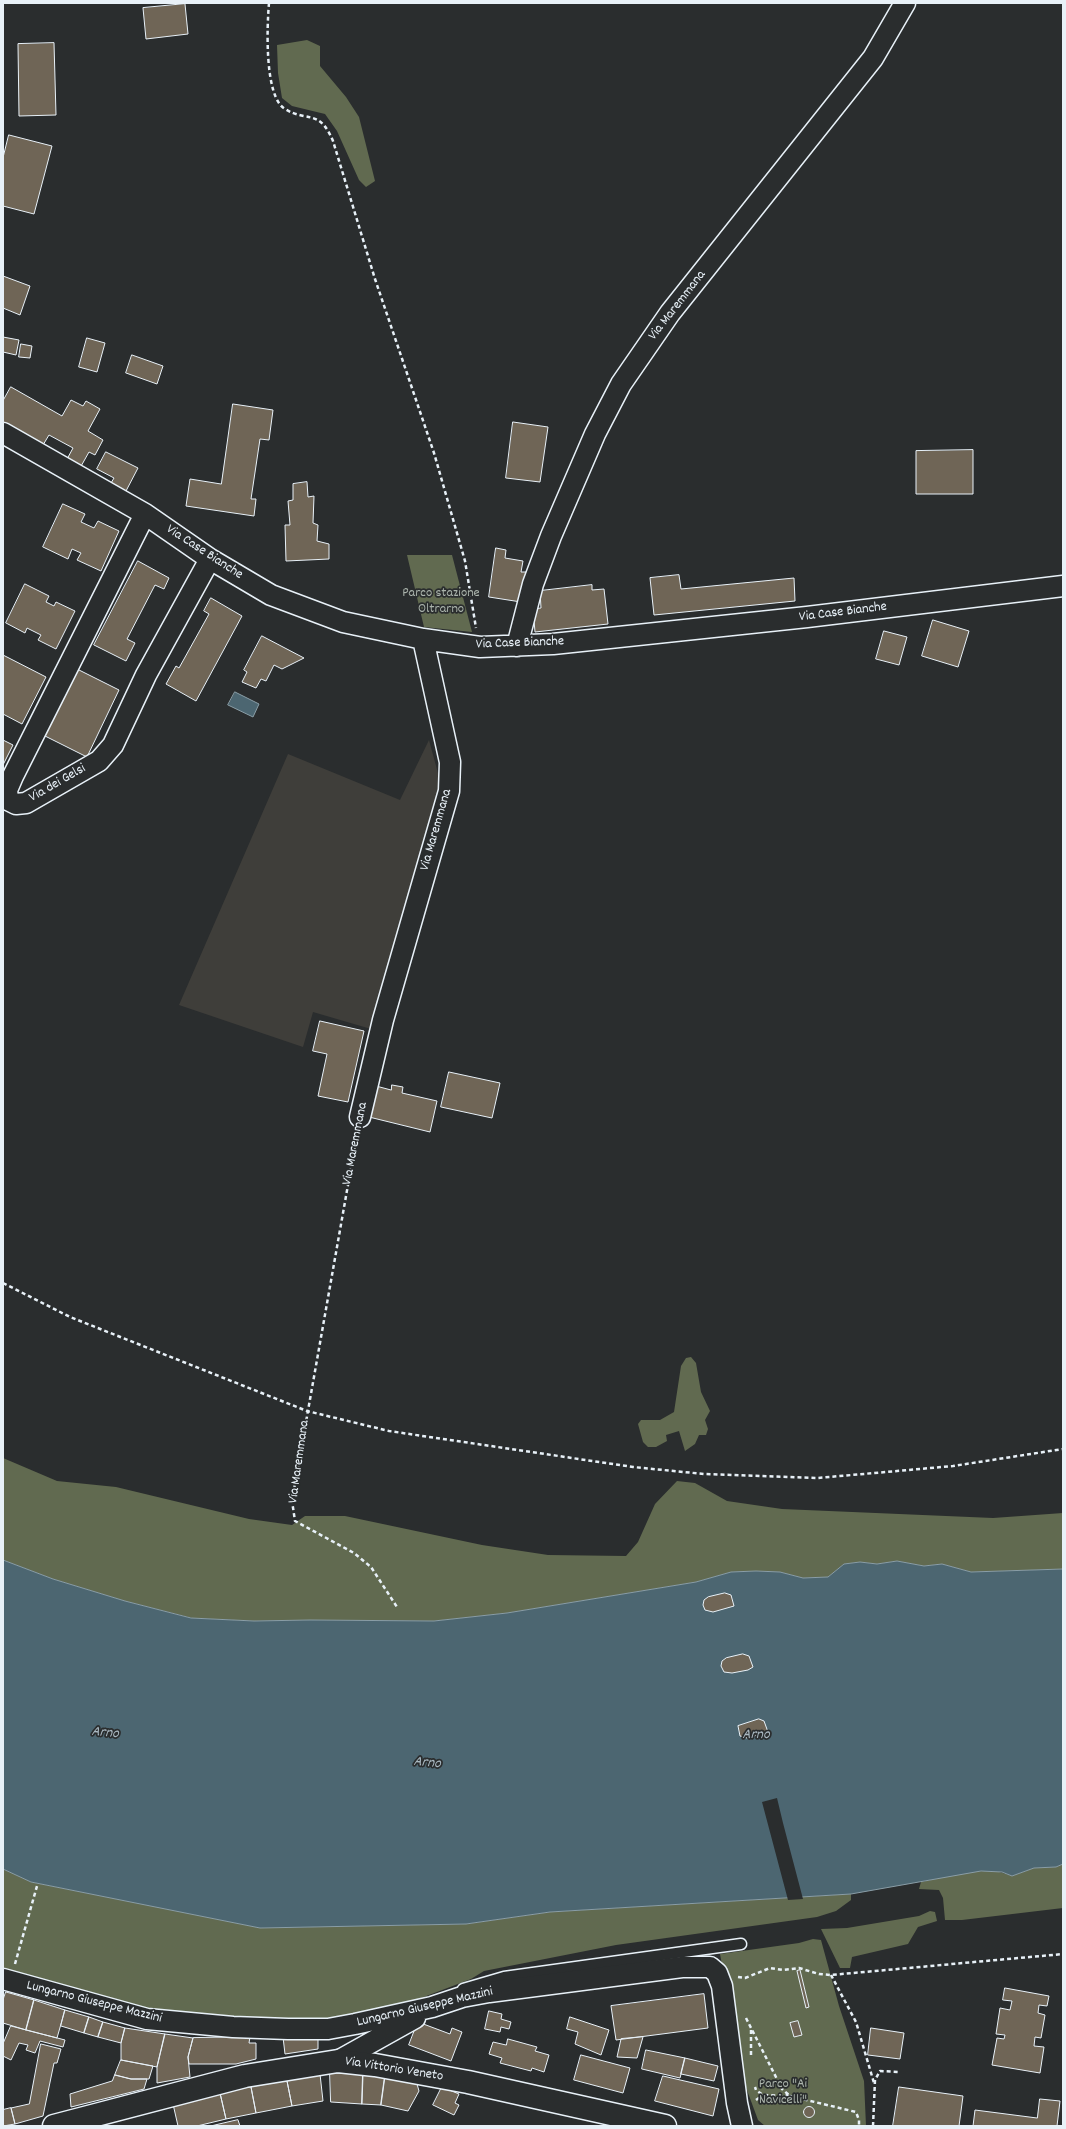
<!DOCTYPE html>
<html>
<head>
<meta charset="utf-8">
<style>
  body { margin:0 }
  #map { position:relative; width:1066px; height:2129px; overflow:hidden; background:#2a2d2e; font-family:Dekko,sans-serif }
  canvas { display:block }
  .frame { position:absolute; inset:0; border:4px solid #e8f1f8; pointer-events:none }
</style>
</head>
<body>
<div id="map">
<canvas width="1066" height="2129"></canvas>
<div class="frame"></div>
</div>
<script>
const ctx = document.querySelector('canvas').getContext('2d');
ctx.lineJoin = 'round';
function paint(path, color) { ctx.fillStyle = color; ctx.fill(path, 'evenodd'); }
function trace(path, color, width, dash) { ctx.strokeStyle = color; ctx.lineWidth = width; ctx.lineCap = dash ? 'butt' : 'round'; ctx.setLineDash(dash || []); ctx.stroke(path); }
function label(font, color, halo, rows, align = 'center') {
  ctx.font = font + ' Dekko,sans-serif'; ctx.lineWidth = 3.5; ctx.setLineDash([]); ctx.textBaseline = 'middle'; ctx.strokeStyle = halo; ctx.fillStyle = color; for (const [text, x, y, turn = 0] of rows) {
    ctx.save(); ctx.translate(x, y); ctx.rotate((+turn || 0) * Math.PI / 180); ctx.textAlign = isNaN(turn) ? turn : align; if (halo) ctx.strokeText(text, 0, 0); ctx.fillText(text, 0, 0); ctx.restore();
  }
}
const built = new Path2D(`
  M429,740L439,777L440,796L371,1029L313,1012L303,1047L179,1005L288,754L400,800Z`);
const green = new Path2D(`
  M307,40L320,46V66L346,97L359,117L375,181L366,187L359,180L337,131L325,114L292,106L282,98L278,73L277,45Z
  M407,555H452L472,632L424,627Z
  M691,1357L696,1363L701,1392L710,1411L705,1420L708,1429L706,1435H699L695,1444L685,1451L679,1431L666,1435L667,1441L656,1447H648L643,1442L638,1424L641,1420H660L674,1412L681,1366L686,1358Z
  M3,1458L57,1481L116,1487L249,1519L292,1525L305,1516H345L482,1545L548,1555L626,1556L638,1542L655,1504L677,1481L695,1483L727,1501L782,1509L993,1518L1063,1513V1569L971,1572L942,1564L924,1566L897,1561L877,1564L860,1562L844,1564L828,1577L803,1578L780,1572L756,1571L731,1572L696,1582L507,1613L434,1621L310,1620L254,1621L192,1618L125,1601L53,1579L3,1560Z
  M1063,1864V1908L962,1920H945L943,1898L939,1890L919,1889L921,1882C949,1877 984,1864 1012,1876L1034,1868L1056,1867Z
  M3,1869L31,1882L261,1928L466,1924L550,1912L851,1894V1900L836,1911L817,1917L616,1945L484,1971L471,1979L387,2011L322,2021L228,2020L147,2010L3,1969Z
  M930,1911L935,1912L937,1921L918,1927L908,1944L852,1957L850,1968H840L821,1929L847,1928L919,1916Z
  M813,1939L821,1940L839,2006L864,2081L866,2126H765L758,2120L744,2082L720,1954L799,1943Z`);
const water = new Path2D(`
  M235,692L259,704L253,717L228,705Z
  M3,1560L53,1579L125,1601L191,1618L254,1621L310,1620L434,1621L507,1613L696,1582L731,1572L756,1571L780,1572L803,1578L828,1577L844,1564L860,1562L877,1564L897,1561L924,1566L942,1564L971,1572L1063,1569V1864L1056,1867L1034,1868L1012,1876L1002,1872L981,1871L851,1894L550,1912L466,1924L260,1928L31,1882L3,1869Z`);
const pier = new Path2D(`
  M777,1798L783,1823L803,1899L788,1900L762,1802Z`);
const building = new Path2D(`
  M185,4L188,34L146,39L143,8Z
  M54,43L56,115L19,116L18,44Z
  M9,135L52,146L34,214L3,206V158Z
  M3,276L30,286L20,315L3,308Z
  M3,337L19,340L16,355L3,352Z
  M87,338L105,343L97,372L79,367Z
  M21,344L32,346L30,358L19,357Z
  M132,355L163,366L157,384L126,373Z
  M11,387L62,416L71,400L83,406L86,401L100,409L88,431L103,440L95,455L89,452L80,468L66,461L73,448L49,435L43,445L3,422V401Z
  M233,404L273,410L269,440L260,439L251,499H256L254,516L186,506L190,479L221,484Z
  M513,422L548,427L540,482L506,478Z
  M973,450V494H916V451Z
  M106,452L138,468L126,491L111,483L114,478L97,469Z
  M307,482L308,497L314,496L313,523L318,525L317,541L329,544V559L286,561L285,525H290L288,501L293,500V484Z
  M63,504L85,514L81,522L94,528L98,521L119,531L101,571L77,560L81,553L72,549L68,559L43,547Z
  M496,548L506,550L505,558L523,561L521,572H526L521,602L489,597Z
  M138,561L169,578L164,589L155,585L127,639L135,643L126,661L94,645Z
  M679,575L681,589L794,578L795,601L654,615L650,578Z
  M25,584L49,596L46,602L54,606L56,602L75,611L56,649L38,640L41,635L27,628L25,633L6,623Z
  M592,585V590L604,589L608,624L535,632L533,609L541,608L540,591Z
  M211,598L242,616L196,701L166,684L176,666L179,668L209,614L204,611Z
  M933,620L969,631L958,667L922,656Z
  M884,631L907,637L899,665L876,659Z
  M262,636L304,658L282,669L274,665L266,681L261,679L256,688L242,682L247,672L244,670Z
  M3,655L46,677L22,724L3,714Z
  M77,669L119,690L87,757L45,736Z
  M3,740L13,745L3,765Z
  M320,1021L364,1031L348,1102L318,1096L327,1054L313,1051Z
  M449,1072L500,1083L492,1118L441,1107Z
  M392,1085L403,1087L402,1093L437,1101L430,1132L369,1117L376,1086L391,1090Z
  M725,1593L731,1595L734,1606L713,1612L705,1610L703,1605L704,1600L708,1597Z
  M743,1654L749,1656L753,1667L748,1670L732,1673L724,1672L721,1666L722,1661L726,1658Z
  M759,1719L764,1721L768,1732L747,1738L740,1736L738,1726Z
  M800,1970L809,2007L806,2008L797,1971Z
  M1005,1988L1049,1996L1047,2006L1039,2005L1038,2013L1045,2015L1041,2038L1035,2037L1034,2046L1044,2047L1040,2073L992,2065L997,2038L1004,2039L1005,2035L996,2034L1000,2008L1010,2010L1012,2001L1003,2000Z
  M6,1992L34,2000L26,2030L3,2023V2000Z
  M704,1994L708,2028L616,2040L611,2006Z
  M34,2000L65,2010L57,2038L26,2030Z
  M65,2010L89,2017L84,2033L61,2026Z
  M489,2011L502,2014L501,2019L511,2022L509,2029L501,2027L500,2032L485,2029Z
  M89,2017L103,2022L98,2037L84,2033Z
  M570,2017L609,2030L601,2055L575,2044L578,2032L567,2029Z
  M798,2021L802,2035L794,2037L790,2023Z
  M103,2022L125,2028L121,2043L98,2037Z
  M418,2022L450,2034L452,2028L462,2032L451,2061L409,2045Z
  M11,2026L65,2040L63,2047L40,2041L35,2053L26,2050L28,2045L19,2043L11,2060L3,2056V2044Z
  M125,2028L165,2034L157,2067L121,2060V2043Z
  M871,2028L904,2033L900,2059L868,2055Z
  M165,2034L193,2038L188,2057L190,2077L157,2083V2067Z
  M318,2035V2049L285,2054L283,2037Z
  M250,2037L249,2043H256V2059L236,2064H189L188,2057L193,2038Z
  M643,2037L637,2058L617,2057L621,2039Z
  M508,2039L537,2047L535,2051L549,2055L544,2072L532,2068L531,2071L500,2063L502,2058L489,2054L493,2042L506,2045Z
  M41,2044L61,2049L57,2063H54L43,2116L15,2124L11,2108L29,2104Z
  M646,2050L685,2058L680,2078L642,2069Z
  M581,2055L630,2068L623,2093L574,2080Z
  M685,2058L718,2066L714,2081L681,2074Z
  M121,2060L153,2066L149,2079H131L115,2075Z
  M330,2073L363,2074L362,2104L331,2102Z
  M320,2074L323,2101L292,2106L287,2081Z
  M363,2074L385,2076L381,2105L362,2104Z
  M115,2075L131,2079H147L144,2089L71,2107L70,2094L112,2081Z
  M385,2076L417,2084L419,2091L408,2111L381,2105Z
  M663,2076L719,2089L713,2116L655,2101Z
  M287,2081L292,2106L256,2113L251,2087Z
  M251,2087L256,2113L226,2119L220,2093Z
  M442,2087L459,2094L455,2103L459,2105L454,2115L433,2105Z
  M899,2087L963,2096L959,2126H893Z
  M220,2093L226,2119L197,2126H178L173,2104Z
  M1040,2099L1060,2101L1057,2126H973L975,2110L1037,2118Z
  M803.5 2112a5.5 5.5 0 1 1 11 0a5.5 5.5 0 1 1-11 0Z
  M11,2108L15,2124L3,2126V2110Z
  M238,2120L240,2126H211Z`);
const path = new Path2D(`
  M269,3C267,25 264,97 285,109C308,123 319,108 333,141L375,279L434,453L465,561L476,628
  M357,1134L292,1501L295,1521L354,1553L371,1567L397,1607
  M3,1283L70,1317L307,1411L389,1431L633,1467L704,1474L818,1478L953,1466L1063,1449
  M15,1964L37,1886
  M831,1975L856,2022L874,2083
  M738,1977L745,1978L770,1968L783,1970L799,1968L819,1974L831,1975L1063,1954
  M746,2018L782,2089L790,2096L763,2095L756,2090L755,2087
  M751,2055V2029
  M790,2096L856,2112L859,2120V2126
  M756,2100L763,2095
  M873,2126L875,2080L880,2071L898,2072`);
const service = new Path2D(`
  M463,1989L504,1977L741,1944`);
const minor = new Path2D(`
  M3,433L145,514L210,559L271,595L343,622L423,639L480,647L553,644L807,617L1063,586
  M145,514L13,776L7,790L8,800L16,804L26,803L99,761L113,745L146,675L210,559
  M517,646L533,584L551,536L595,434L621,384L670,313L873,58L905,3
  M360,1117L383,1020L449,791L450,762L423,639
  M3,1979L147,2019L233,2027L288,2029H328L355,2024L432,2007L462,1997L489,1992L682,1967H710L717,1973L722,1986L737,2103L742,2126
  M338,2061L415,2018`);
const tertiary = new Path2D(`
  M54,2126L245,2076L338,2061L375,2065L468,2082L665,2126`);
const streetNames = [
  ["Via Maremmana",678,306,-52],
  ["Via Case Bianche",204,553,33],
  ["Via Case Bianche",843,613,-7],
  ["Via Case Bianche",520,644,-2],
  ["Via dei Gelsi",58,784,-30],
  ["Via Maremmana",437,830,-74],
  ["Via Maremmana",356,1144,-79],
  ["Via Maremmana",300,1462,-82],
  ["Lungarno Giuseppe Mazzini",94,2003,14],
  ["Lungarno Giuseppe Mazzini",425,2008,-13],
  ["Via Vittorio Veneto",394,2070,9]
];
const parkNames = [
  ["Parco stazione",441,594],
  ["Oltrarno",441,610],
  ["Parco \"Ai",783,2085],
  ["Navicelli\"",783,2101]
];
const waterNames = [
  ["Arno",105,1734,5],
  ["Arno",756,1736],
  ["Arno",427,1764,5]
];
paint(built, '#3f3e3a');
paint(green, '#616a50');
paint(water, '#4c6671');
trace(water, '#8a9ea7', 1);
paint(pier, '#2a2d2e');
paint(building, '#6f6556');
trace(building, '#e8f1f8', 1);
trace(service, '#e8f1f8', 13);
trace(minor, '#e8f1f8', 23);
trace(tertiary, '#e8f1f8', 25);
trace(path, '#e8f1f8', 2.5, [4, 3]);
trace(service, '#2a2d2e', 10);
trace(minor, '#2a2d2e', 20);
trace(tertiary, '#2a2d2e', 22);
label('14px', '#e8f1f8', '#2a2d2e', streetNames);
label('14px', '#abb4ac', '#2a2d2e', parkNames);
label('italic 15px', '#aab9c2', '#2a2d2e', waterNames);
</script>
</body>
</html>
